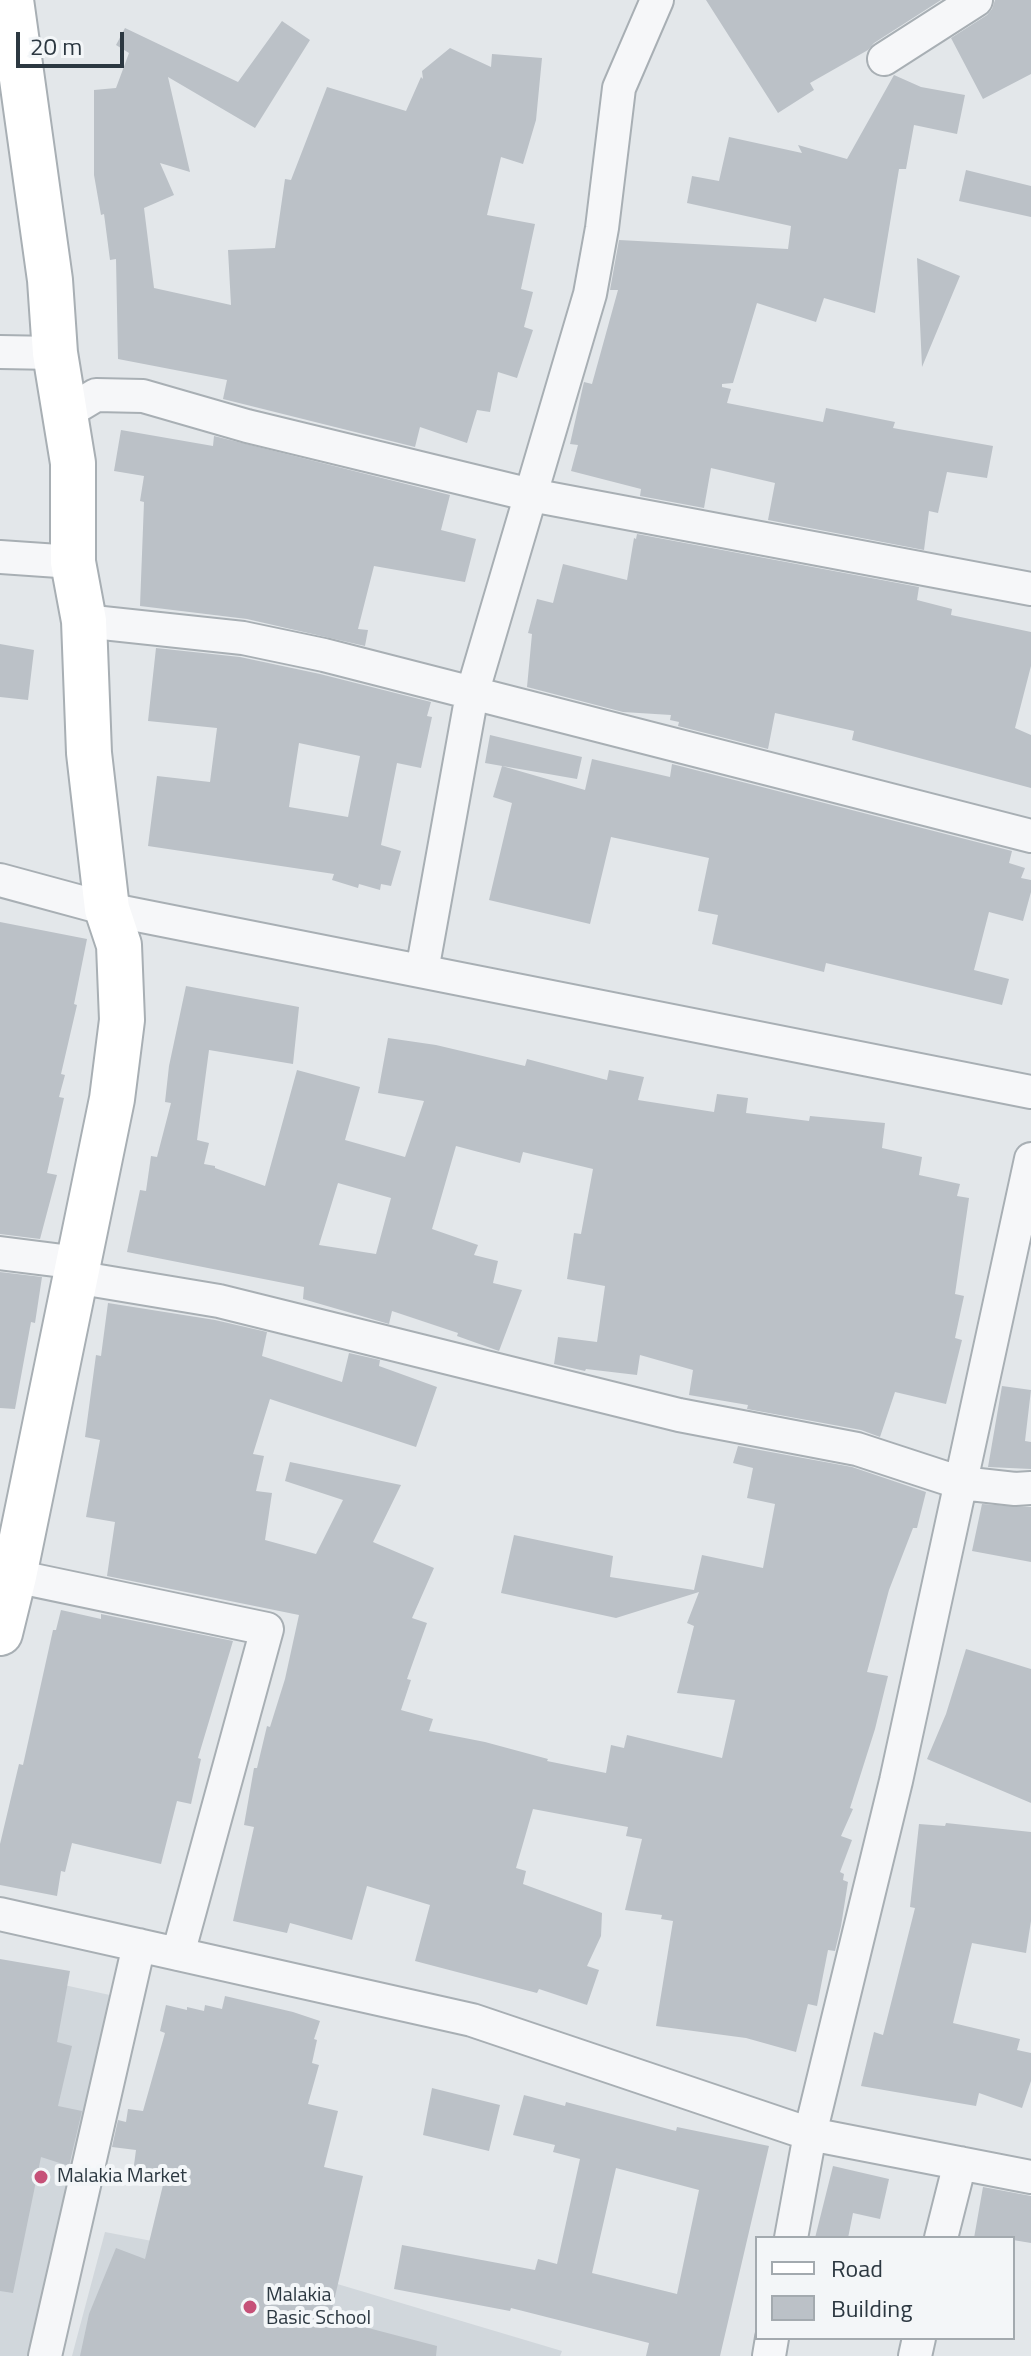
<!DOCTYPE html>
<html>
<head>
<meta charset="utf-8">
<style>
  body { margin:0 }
  #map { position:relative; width:1031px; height:2356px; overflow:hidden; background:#e3e7ea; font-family:"Titillium Web",sans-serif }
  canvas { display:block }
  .legend { position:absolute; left:755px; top:2236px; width:260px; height:104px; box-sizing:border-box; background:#f3f6f8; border:2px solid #a3aaaf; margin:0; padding:10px 14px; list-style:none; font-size:24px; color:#2c3841 }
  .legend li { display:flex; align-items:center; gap:16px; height:40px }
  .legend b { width:40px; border:2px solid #a3aaaf }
  .scale { position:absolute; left:16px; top:32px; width:108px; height:36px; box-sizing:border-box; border:4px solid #2c3841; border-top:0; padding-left:10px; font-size:24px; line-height:28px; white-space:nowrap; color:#2c3841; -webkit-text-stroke:6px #f3f6f8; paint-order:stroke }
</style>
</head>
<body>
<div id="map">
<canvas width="1031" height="2356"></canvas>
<ul class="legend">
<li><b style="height:10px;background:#fff"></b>Road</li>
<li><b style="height:22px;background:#bbc1c7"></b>Building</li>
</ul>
<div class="scale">20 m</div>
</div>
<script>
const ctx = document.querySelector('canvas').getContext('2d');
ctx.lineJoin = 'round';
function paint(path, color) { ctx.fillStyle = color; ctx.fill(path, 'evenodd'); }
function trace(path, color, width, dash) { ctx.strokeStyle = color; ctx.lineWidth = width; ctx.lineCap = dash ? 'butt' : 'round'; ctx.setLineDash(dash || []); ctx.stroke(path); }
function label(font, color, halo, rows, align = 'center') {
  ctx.font = font + ' "Titillium Web",sans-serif'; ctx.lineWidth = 8; ctx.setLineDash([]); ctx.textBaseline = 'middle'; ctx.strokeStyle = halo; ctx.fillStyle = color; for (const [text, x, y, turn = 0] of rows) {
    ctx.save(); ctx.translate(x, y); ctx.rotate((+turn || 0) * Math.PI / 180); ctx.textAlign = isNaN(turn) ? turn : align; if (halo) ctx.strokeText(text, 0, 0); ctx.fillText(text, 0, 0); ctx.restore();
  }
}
const built = new Path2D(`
  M0,1971L119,1997L46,2356H0Z
  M105,2232L267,2263L562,2351L560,2356H72Z`);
const building = new Path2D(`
  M706,0H941L874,43L868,50L810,83L814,90L778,113Z
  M995,0H1031V74L983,99L951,38L987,15L992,9Z
  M282,21L310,40L255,128L168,77L190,172L160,163L174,195L144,208L154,288L231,305L228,250L275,248L285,179L291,180L327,87L406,111L421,77L423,79L422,71L450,48L491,67L492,54L542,58L536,120L523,164L501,157L487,215L535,224L521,289L533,292L524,327L533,330L517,378L498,372L490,412L477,410L467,443L420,427L415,447L223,399L227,380L118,359L116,259L110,260L104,214L101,215L94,175V90L116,88L129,53L116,45L125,28L238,82Z
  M894,75L921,87L965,95L957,134L914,125L906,169H899L875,313L824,298L816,322L757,303L733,383L722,384V387L731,389L727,403L823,422L826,408L895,422L893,428L993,446L987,478L947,472L938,513L929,511L924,550L768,520L775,483L711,468L704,508L640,496L641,489L571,471L578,445L570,444L583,386L584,382L592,384L618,290H610L619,240L788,249L791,226L687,203L692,176L719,181L729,137L802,153L798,145L847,159Z
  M966,170L1031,186V217L959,201Z
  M917,258L960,276L922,367Z
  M121,430L213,446L214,436L450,495L441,530L476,539L465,582L374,566L358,629L368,630L365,646L247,619L140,606L144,502L140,501L144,476L114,471Z
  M637,534L919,587L917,600L952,609L951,615L1031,632V666L1015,728L1031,735V788L852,740L854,731L775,713L768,749L678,726L679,722L670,720L671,715L623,712L527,687L532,634L528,633L537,599L553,603L563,564L627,580L634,538L636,539Z
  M0,644L34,650L28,700L0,697Z
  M156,648L240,657L320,674L431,702L427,716L432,717L421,768L397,763L381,845L401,851L391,886L381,884L380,890L359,884L358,888L332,880L334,874L148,846L157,776L210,782L217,728L148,721ZM299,743L360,756L348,817L289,807Z
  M490,735L582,757L577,779L485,763Z
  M592,759L670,777L672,764L1012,851L1009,863L1025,868L1021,878L1031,880V892L1023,921L989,912L974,970L1009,979L1002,1005L826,963L824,972L712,944L718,915L698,911L709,858L611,837L590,924L489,900L512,803L493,797L502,766L585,790Z
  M0,922L87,939L74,1004L77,1005L61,1074L65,1075L59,1097L64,1098L47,1173L57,1175L40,1239L0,1234Z
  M186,986L299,1007L293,1064L209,1050L197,1140L209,1143L204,1164L215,1166V1168L265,1186L297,1070L360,1087L345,1140L405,1157L424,1101L378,1093L388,1038L436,1045L525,1066L527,1059L607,1080L609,1070L644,1077L638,1100L714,1112L717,1094L748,1098L746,1113L809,1121L810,1116L885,1123L882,1148L922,1157L919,1175L960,1184L957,1196L969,1198L955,1294L964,1296L955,1338L962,1340L946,1404L895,1392L880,1437L861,1430L747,1409L748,1405L689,1395L693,1370L640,1355L637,1375L586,1369L585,1371L554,1364L558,1337L597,1342L605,1286L567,1279L574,1233L581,1234L593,1169L523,1152L520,1163L456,1146L432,1229L478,1245L474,1255L498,1261L493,1283L522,1290L499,1351L457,1336L458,1333L392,1311L389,1324L303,1299L304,1287L127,1252L140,1190L146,1191L151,1156L157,1157L171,1103L165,1102L169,1066ZM338,1183L391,1198L376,1254L319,1245Z
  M0,1272L42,1277L35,1323L31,1322L15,1409L0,1408Z
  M108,1303L215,1320L267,1332L262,1356L342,1382L349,1353L380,1360L379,1366L437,1387L416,1447L270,1399L253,1454L264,1456L256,1491L272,1493L265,1540L316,1554L343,1500L285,1481L290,1462L401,1485L373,1542L434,1568L412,1618L427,1623L407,1679L411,1680L401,1710L433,1719L429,1731L485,1742L548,1759L547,1761L606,1773L611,1745L624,1748L627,1735L722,1758L735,1700L677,1693L694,1626L687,1623L699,1592L616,1618L501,1593L514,1535L613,1556L610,1577L694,1590L702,1555L763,1568L775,1504L747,1498L753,1468L733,1463L738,1446L852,1467L926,1492L917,1528H913L889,1590L867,1672L888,1676L875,1729L850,1808L853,1809L841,1836L852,1840L840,1872L844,1874L843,1880L848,1882L841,1926L835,1951L828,1950L817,2006L808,2004L796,2052L746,2038L656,2026L673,1921L661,1919L662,1915L625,1910L642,1839L626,1836L628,1827L533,1809L516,1868L526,1871L523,1884L602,1913L601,1936L587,1966L599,1970L587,2005L539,1989L537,1993L415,1961L430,1905L367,1886L352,1940L290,1923L287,1933L233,1921L254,1827L244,1825L254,1768H257L267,1726L270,1727L285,1679L299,1615L107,1576L115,1522L86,1517L100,1440L85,1437L96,1355L101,1356Z
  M1002,1386L1031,1390L1025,1441L1031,1442V1469L988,1467Z
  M982,1504L1031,1507V1562L972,1551Z
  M61,1610L101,1619V1614L233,1641L198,1758L201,1759L191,1804L177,1801L161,1864L72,1843L65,1872L61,1871L57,1896L0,1885V1844L19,1764L23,1765L53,1630H56Z
  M966,1649L1031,1669V1803L927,1759L946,1714Z
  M946,1823L1031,1832V1921L1026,1953L972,1943L953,2023L1020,2039L1017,2050L1031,2053V2081L1022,2108L979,2093L976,2106L861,2086L874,2032L883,2035L915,1908L910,1907L919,1824L945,1826Z
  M0,1959L70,1971L57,2042L72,2046L58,2106L82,2111L69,2166L41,2157L13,2293L0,2291Z
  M225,1996L293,2012L320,2021L314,2039L317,2040L312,2063L319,2065L308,2104L338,2111L324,2167L363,2176L330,2318L437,2346L436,2356H80L89,2314L116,2248L145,2259L163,2185L132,2180L136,2150L112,2147L118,2120L126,2122L128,2109L143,2111L165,2033L160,2031L166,2005L187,2010V2007L204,2011L205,2005L222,2009Z
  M432,2088L500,2105L489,2151L423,2135Z
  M524,2095L565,2106L566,2102L676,2131L677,2127L769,2146L720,2356H646L649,2343L511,2308L510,2311L394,2289L402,2245L535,2270L538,2259L557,2264L580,2159L553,2152L555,2145L513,2135ZM616,2168L699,2190L677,2294L592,2273Z
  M833,2166L889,2179L880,2219L853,2213L848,2238H815Z
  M983,2187L1031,2196V2243L1013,2240V2238H974Z`);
const street = new Path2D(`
  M884,59L976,0
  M0,352L55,353
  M66,413L96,395L143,396L247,426L531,495L1031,589
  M0,557L73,562
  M84,621L243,638L324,655L1031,836
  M0,880L107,909L1031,1092
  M422,971L472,694L590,294L602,228L619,88L657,0
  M0,1253L79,1263
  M75,1277L219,1301L679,1415L857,1449L961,1483L1015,1489L1031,1488
  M0,1573L267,1629L178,1954
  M0,1914L472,2020L810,2134L1031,2177
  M791,2238L810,2134L896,1781L1031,1159
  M941,2238L960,2163
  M45,2356L139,1945
  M769,2356L772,2338
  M915,2356L919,2338`);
const secondary = new Path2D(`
  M0,1633L14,1576L112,1099L122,1020L119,945L107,909L89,753L84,621L73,562V463L55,353L50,280L11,0`);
const markers = [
  [41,2177,8,"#c65178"],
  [250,2307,8,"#c65178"]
];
const poiNames = [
  ["Malakia Market",57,2177],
  ["Malakia",266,2296],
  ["Basic School",266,2319]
];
paint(built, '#d1d7dc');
paint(building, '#bbc1c7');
trace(street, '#a8afb4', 36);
trace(secondary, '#a8afb4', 48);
trace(street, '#f6f7f9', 32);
trace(secondary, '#fff', 44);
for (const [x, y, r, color] of markers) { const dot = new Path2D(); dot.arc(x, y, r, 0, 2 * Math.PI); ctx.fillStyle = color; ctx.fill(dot); trace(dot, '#f3f6f8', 3); }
label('20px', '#2c3841', '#f3f6f8', poiNames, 'left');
</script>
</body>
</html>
